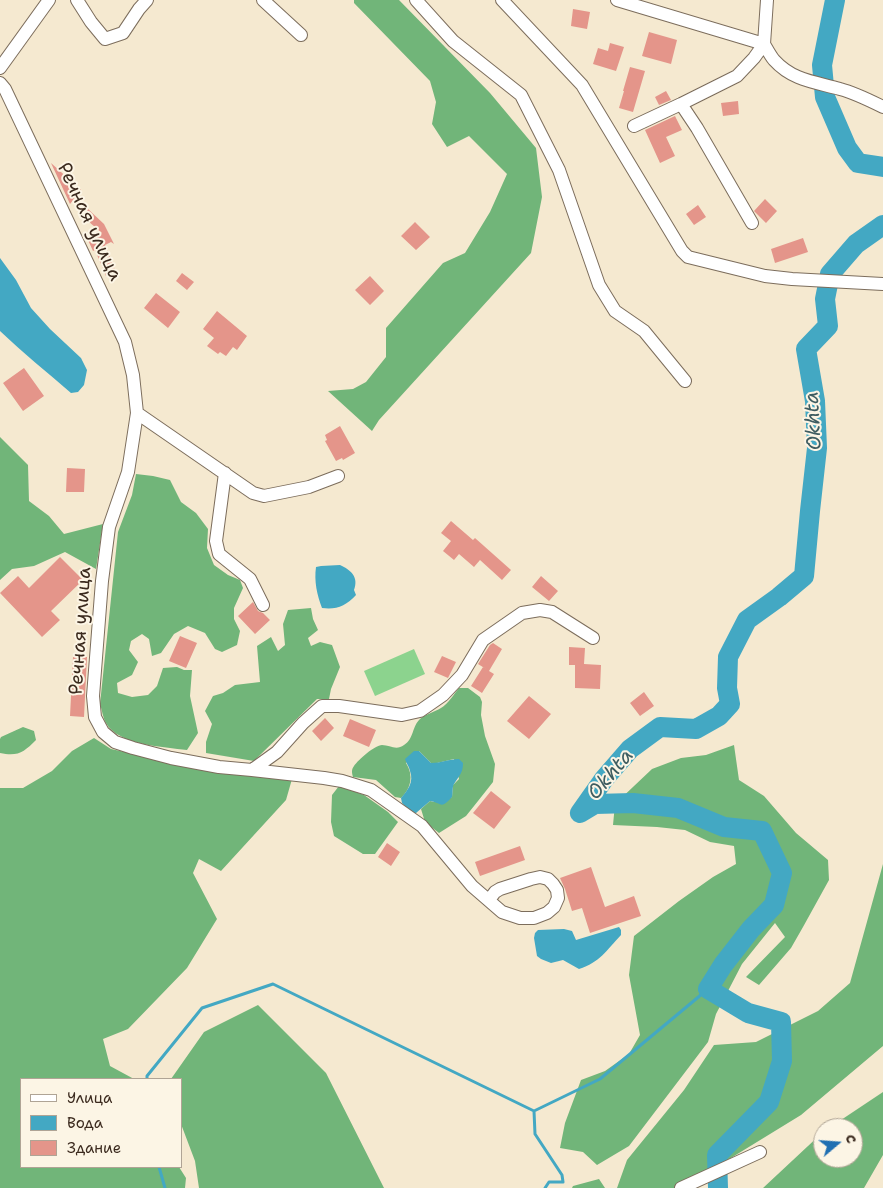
<!DOCTYPE html>
<html>
<head>
<meta charset="utf-8">
<style>
  body { margin:0 }
  #map { position:relative; width:883px; height:1188px; overflow:hidden; background:#f5e9d0; font-family:"Shantell Sans",sans-serif }
  canvas { display:block }
  .legend { position:absolute; left:20px; top:1078px; width:162px; height:90px; box-sizing:border-box; background:#fcf5e5; border:1px solid #afa495; margin:0; padding:6px 9px; list-style:none; font-size:15px; color:#3b2a1e }
  .legend li { display:flex; align-items:center; gap:10px; height:25px }
  .legend b { width:25px; border:1px solid #afa495 }
  .north { position:absolute; left:813px; top:1118px; width:50px; height:50px; box-sizing:border-box; background:#fcf5e5; border:1px solid #afa495; border-radius:50%; rotate:72deg; font-size:14px; font-weight:700; line-height:20px; text-align:center; color:#3b2a1e }
  .north::after { content:''; display:block; margin:auto; width:18px; height:22px; background:#1f6fb2; clip-path:polygon(50% 0,100% 100%,50% 72%,0 100%) }
</style>
</head>
<body>
<div id="map">
<canvas width="883" height="1188"></canvas>
<ul class="legend">
<li><b style="height:6px;background:#fff"></b>Улица</li>
<li><b style="height:14px;background:#43a8c3"></b>Вода</li>
<li><b style="height:14px;background:#e4958a"></b>Здание</li>
</ul>
<div class="north">С</div>
</div>
<script>
const ctx = document.querySelector('canvas').getContext('2d');
ctx.lineJoin = 'round';
function paint(path, color) { ctx.fillStyle = color; ctx.fill(path, 'evenodd'); }
function trace(path, color, width, dash) { ctx.strokeStyle = color; ctx.lineWidth = width; ctx.lineCap = dash ? 'butt' : 'round'; ctx.setLineDash(dash || []); ctx.stroke(path); }
function label(font, color, halo, rows, align = 'center') {
  ctx.font = font + ' "Shantell Sans",sans-serif'; ctx.lineWidth = 4; ctx.setLineDash([]); ctx.textBaseline = 'middle'; ctx.strokeStyle = halo; ctx.fillStyle = color; for (const [text, x, y, turn = 0] of rows) {
    ctx.save(); ctx.translate(x, y); ctx.rotate((+turn || 0) * Math.PI / 180); ctx.textAlign = isNaN(turn) ? turn : align; if (halo) ctx.strokeText(text, 0, 0); ctx.fillText(text, 0, 0); ctx.restore();
  }
}
const green = new Path2D(`
  M414,649L425,674L375,696L364,671Z`);
const forest = new Path2D(`
  M354,0H399L490,93L536,148L542,197L531,253L379,420L372,431L328,391L353,389L366,382L386,357V328L443,263L465,253L490,212L507,174L469,136L447,147L432,124L436,102L430,81L354,3Z
  M0,437L28,465L29,501L49,516L64,534L103,524L96,569L65,552L34,566L12,569L0,580Z
  M136,474L153,476L170,480L181,502L196,513L208,529L207,548L214,565L228,575L240,580L243,588L234,608V619L240,631L237,645L222,652L215,649L205,633L188,626L174,634L161,653L152,656L149,639L142,634L131,641L129,650L138,662L132,675L117,683L118,693L132,697L148,695L157,686L163,668L177,667L184,670H192L190,696L198,733L187,750C164,747 118,745 106,723C103,718 102,710 100,704L118,532L132,495Z
  M311,608L313,619L318,630L308,638L311,646L320,642L332,645L340,667L331,689L329,699H317L254,761L206,753V742L212,724L205,711L213,696L223,693L235,685L260,682L257,646L271,637L278,651L285,645L283,624L288,610Z
  M459,688H468L480,697L482,702L481,715L485,736L495,764L493,782L478,801L466,816L439,833L425,822L421,809L430,801L434,802L452,797L453,785L459,779L454,759L437,763H431L419,751L406,763C414,776 411,788 401,798L395,797L376,780L353,777C352,773 351,770 354,766C358,760 375,745 382,745C390,745 396,751 404,745C414,739 412,726 420,719C426,714 434,712 441,708C448,704 454,694 459,688Z
  M23,727L34,731L36,740C24,752 18,757 0,753V739L1,737Z
  M94,738L111,749L212,771L292,779L286,800L221,871L199,859L193,873L217,919L187,968L128,1029L103,1039L110,1066L134,1079H21V1167H179L186,1178L185,1188H0V788H23L52,771L72,751Z
  M734,745L739,780L764,796L796,833L828,860L829,880L803,927L791,948L759,985L746,977L785,937L775,923L742,964L716,1014L708,1042L629,1146L597,1165L583,1152L560,1148L565,1123L581,1080L605,1071L629,1054L640,1035L629,975L634,936L679,901L713,877L736,864L734,846L710,842L685,830L657,827L613,825L615,804L652,769L681,758L706,755Z
  M339,786L364,795L388,812L398,822L375,854H363L334,836L331,822L332,795Z
  M883,864V1046L801,1115L682,1188H617L627,1160L684,1090L714,1045L756,1042L818,1011L850,983Z
  M258,1005L326,1073L384,1188H199L195,1161L181,1124V1079H171L204,1032Z
  M883,1092V1155L864,1188H763L823,1132V1158H853V1128H829Z
  M599,1179L605,1188H572L573,1186Z`);
const water = new Path2D(`
  M0,258L16,280L31,308L50,329L81,358L87,370L84,385L78,392L71,393C47,372 23,353 0,331Z
  M340,565C351,570 359,577 354,590L356,595C346,606 336,610 322,608C317,595 314,581 316,567L321,566Z
  M414,751H419L431,763C441,763 449,759 459,759L463,763C463,773 459,776 454,784C452,787 453,793 452,797C440,810 443,803 430,801L416,813H411L402,803L401,798C408,790 414,782 410,771C409,766 406,763 405,759Z
  M619,927L621,930V935C606,951 600,962 579,969L563,960L551,963L541,959L537,956L534,938L535,933L538,930L564,929L572,931L576,940Z`);
const stream = new Path2D(`
  M147,1079V1076L202,1008L273,984L534,1111L600,1079L708,989
  M534,1111L535,1134L562,1175L563,1182H549L545,1188
  M159,1167L165,1188`);
const river = new Path2D(`
  M835,0L822,65L825,97L847,148L858,163L883,167
  M718,1188L717,1155L769,1102L782,1061L781,1022L748,1013L708,989L723,965L751,929L774,905L782,873L762,831L724,827L678,808L633,803L595,804L580,813L604,779L630,749L660,727L696,729L719,716L730,704L727,688L728,657L747,620L779,597L804,576L810,511L817,448L815,401L806,349L828,326L825,299L830,274L856,244L883,225`);
const building = new Path2D(`
  M573,9L590,12L587,29L571,26Z
  M649,32L677,40L671,64L642,56Z
  M610,43L624,47L616,71L593,64L598,48L608,51Z
  M630,67L645,71L633,112L619,108L624,91H623Z
  M666,91L671,100L659,105L655,97Z
  M738,101L739,114L723,116L721,103Z
  M675,116L682,130L666,137L675,156L660,163L645,130Z
  M51,163L81,190L70,204Z
  M765,199L777,211L766,223L754,211Z
  M698,205L706,217L694,225L686,214Z
  M88,209L104,224L114,244L111,242L105,245L116,272L106,276L95,250L93,251L88,240L102,233L82,216Z
  M415,222L430,237L416,250L401,236Z
  M803,238L808,252L775,263L771,249Z
  M182,273L194,282L187,290L176,281Z
  M370,276L384,291L370,305L355,290Z
  M156,293L180,312L168,328L144,308Z
  M217,311L247,336L237,350L233,347L226,356L220,352L218,354L207,346L214,338L203,329Z
  M24,368L44,396L23,411L3,383Z
  M340,426L355,453L343,460L342,458L336,461L325,441L327,440L325,435Z
  M67,468L85,469L84,492H66Z
  M451,521L473,540L475,538L511,570L502,580L480,560L474,567L459,554L454,560L443,551L451,541L441,533Z
  M60,557L83,580L51,611L60,620L42,637L0,593L18,576L29,588Z
  M541,576L558,591L549,601L532,587Z
  M253,602L258,611L263,613L270,620L255,634L238,616Z
  M180,636L197,643L186,668L169,661Z
  M493,643L502,649L489,671L494,674L482,693L471,686L483,667L486,669L478,664L490,645Z
  M569,647L585,648L584,664L601,665L600,689L575,688V665H569Z
  M442,656L456,662L448,678L434,672Z
  M73,657H87L84,717L70,716Z
  M644,692L654,706L640,716L630,703Z
  M529,696L551,714L529,739L507,721Z
  M325,718L334,728L321,741L312,731Z
  M350,719L376,730L369,747L343,736Z
  M491,791L511,807L494,829L473,813Z
  M387,843L400,852L391,866L378,857Z
  M520,846L525,860L480,876L475,862Z
  M591,867L605,907L634,896L641,916L590,933L582,908L572,911L565,889L560,878Z`);
const minor = new Path2D(`
  M77,0L91,22L105,39L123,33L139,9L147,0
  M263,0L301,35
  M416,0L453,41L521,95L559,170L599,285L615,311L644,331L685,381
  M502,0L582,85L682,251L688,257L765,276L792,279L883,284
  M617,0L764,44C767,49 770,55 774,60C793,81 816,82 840,89C855,93 869,100 883,107
  M0,68L49,0
  M0,83L5,89L125,342L133,375L137,413L128,472L109,527L102,581L93,696L95,717L103,732L115,742L133,748L171,758L219,767L252,770L277,752L303,723L322,706H339L402,715L420,711L443,695L462,675L483,640L522,613L540,610L552,612L593,638
  M681,104L697,128L752,223
  M634,126L681,104L737,76L754,58L764,44L767,0
  M137,413L253,493L264,496L309,487L338,476
  M225,473L216,541L219,554L250,579L263,605
  M252,770L324,778L342,781L371,790L422,826L472,886L502,912L520,918H534L547,913L554,907L558,898L557,890L553,884L548,879L540,877L531,879L500,889L495,892L489,900
  M681,1188L760,1152`);
const streetNames = [
  ["Речная улица",89,222,65],
  ["Речная улица",81,631,-86]
];
const waterNames = [
  ["Okhta",814,421,-93],
  ["Okhta",611,775,-50]
];
paint(green, '#8cd38e');
paint(forest, '#71b579');
paint(water, '#43a8c3');
trace(stream, '#43a8c3', 3);
trace(river, '#43a8c3', 20);
paint(building, '#e4958a');
trace(minor, '#7c6d5c', 14);
trace(minor, '#fff', 12);
label('19px', '#3b2a1e', '#fcf5e5', streetNames);
label('italic 20px', '#3e5c60', '#fcf5e5', waterNames);
</script>
</body>
</html>
